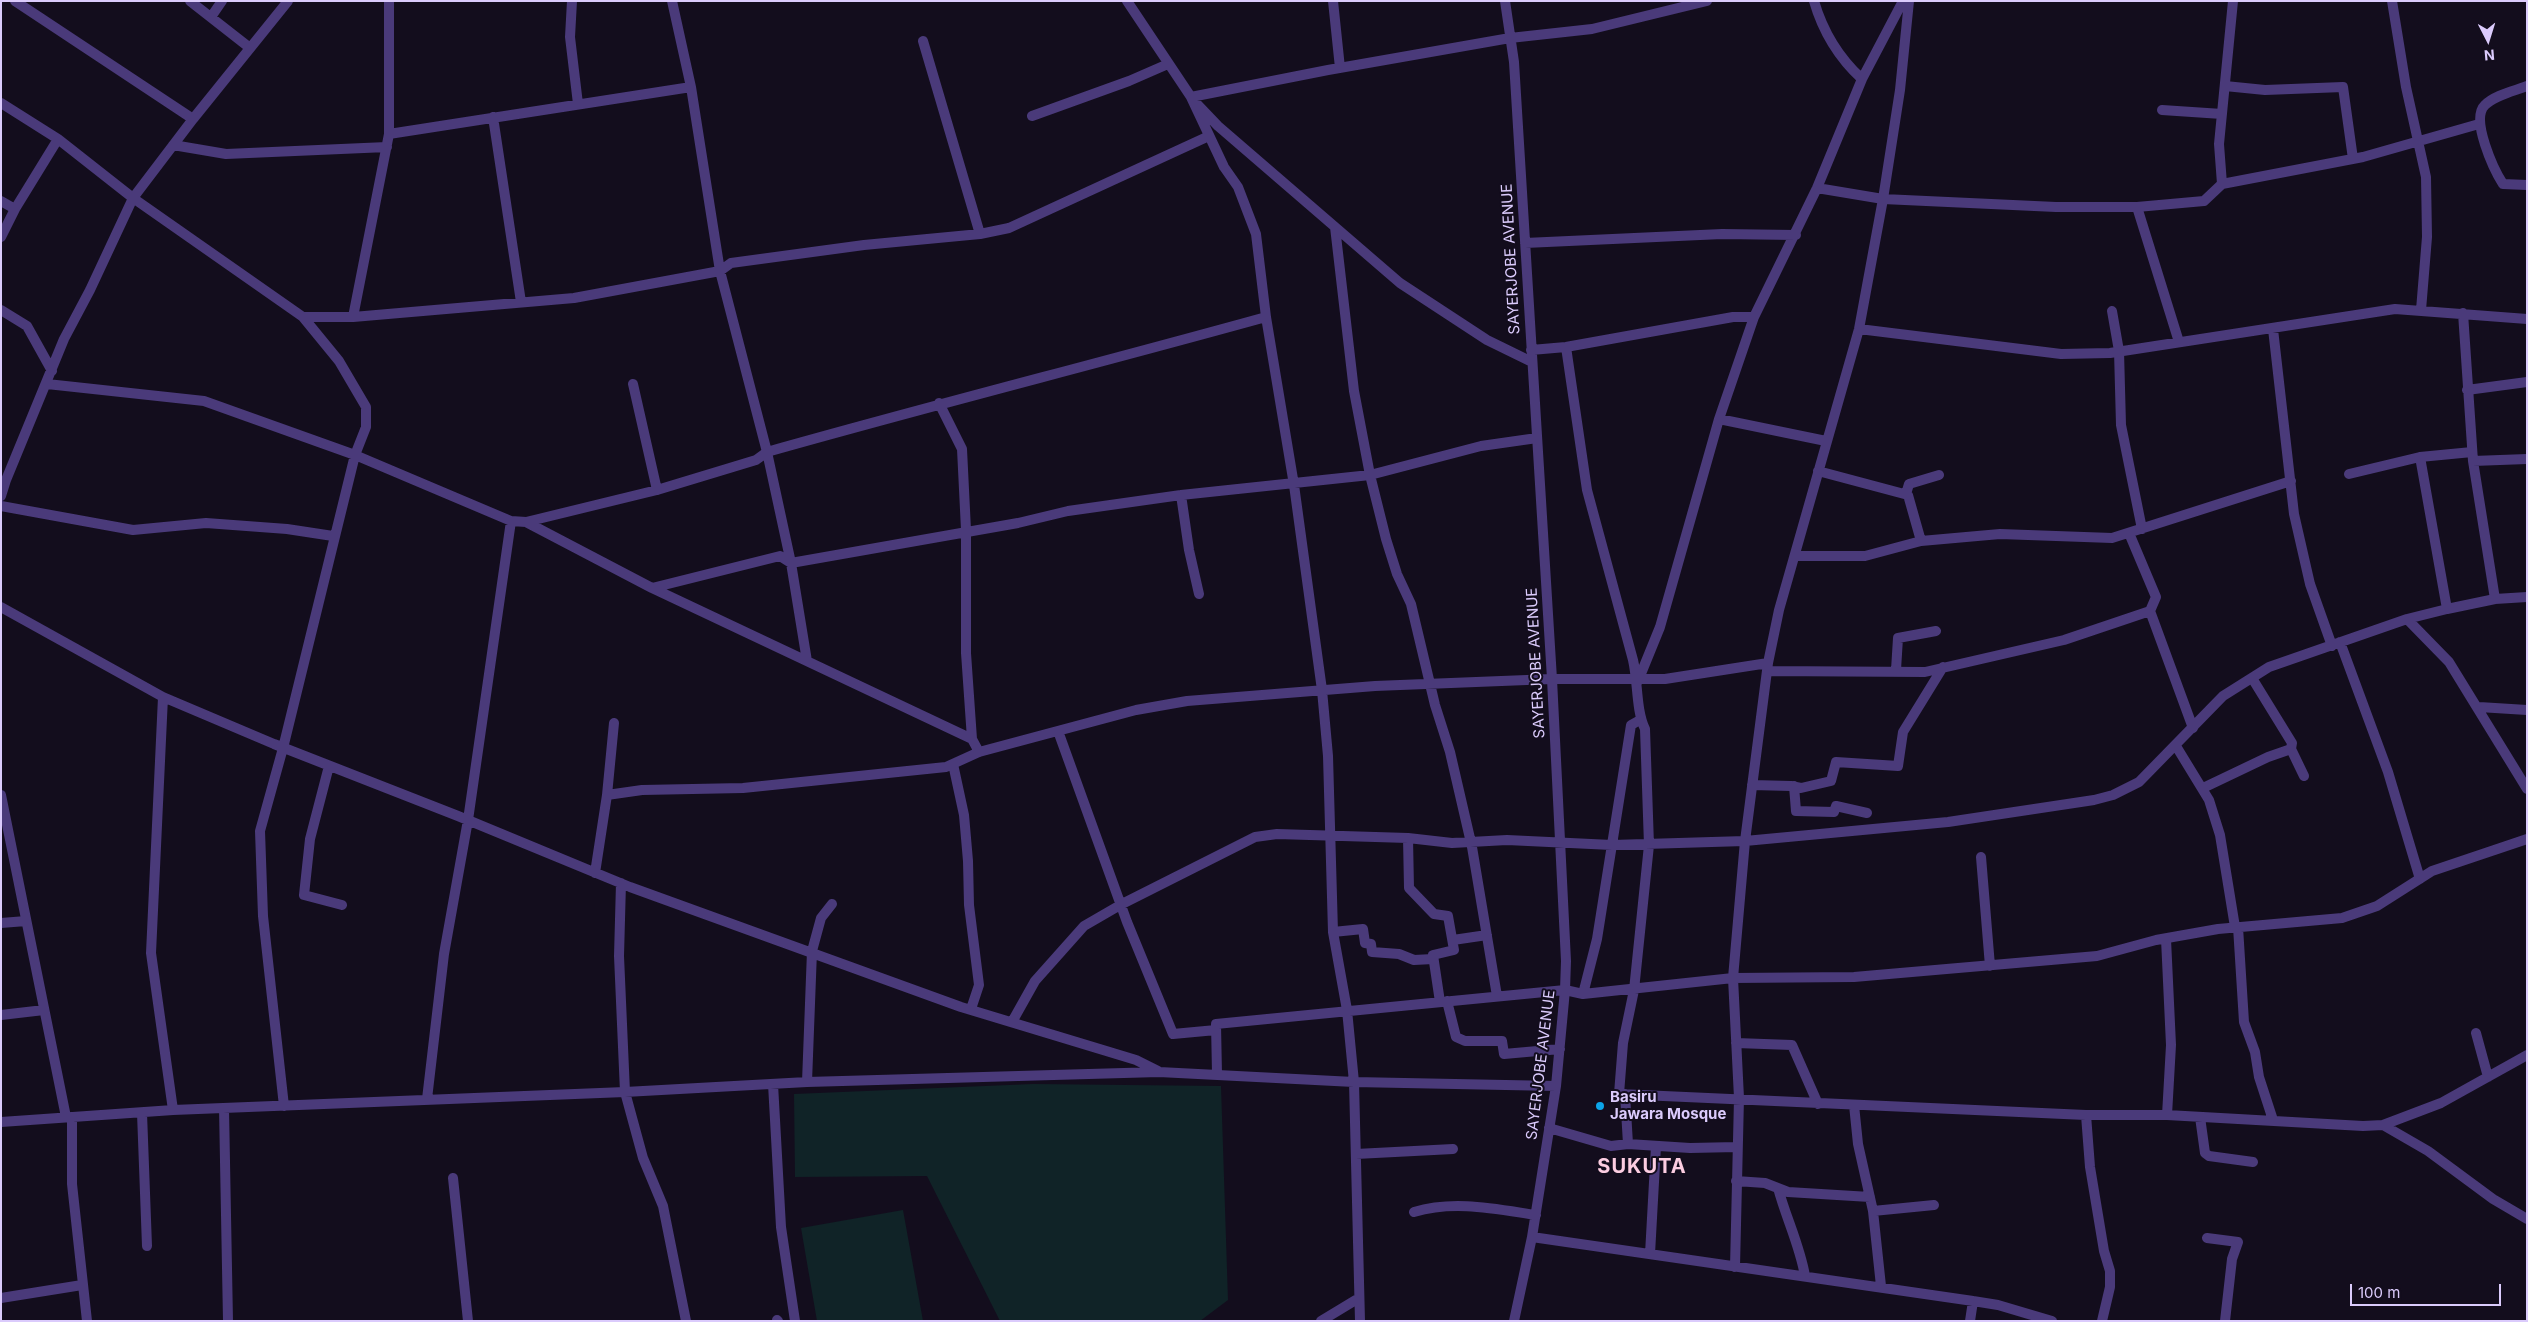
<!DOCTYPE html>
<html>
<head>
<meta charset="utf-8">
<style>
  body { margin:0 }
  #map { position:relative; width:2528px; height:1322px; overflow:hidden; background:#130d1d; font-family:Inter,sans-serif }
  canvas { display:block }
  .frame { position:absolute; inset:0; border:2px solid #dbcbfc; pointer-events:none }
  .north { position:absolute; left:2463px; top:15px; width:50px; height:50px; -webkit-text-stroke:4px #130d1d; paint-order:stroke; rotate:175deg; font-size:14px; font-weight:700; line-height:20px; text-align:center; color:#dbcbfc }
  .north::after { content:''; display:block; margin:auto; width:18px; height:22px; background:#dbcbfc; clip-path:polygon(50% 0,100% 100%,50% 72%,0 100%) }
  .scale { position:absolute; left:2350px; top:1284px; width:151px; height:22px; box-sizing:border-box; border:2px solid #dbcbfc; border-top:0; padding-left:6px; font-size:15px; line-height:18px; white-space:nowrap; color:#dbcbfc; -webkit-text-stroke:4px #130d1d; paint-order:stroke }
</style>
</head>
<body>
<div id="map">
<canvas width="2528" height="1322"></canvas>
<div class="frame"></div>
<div class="north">N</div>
<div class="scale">100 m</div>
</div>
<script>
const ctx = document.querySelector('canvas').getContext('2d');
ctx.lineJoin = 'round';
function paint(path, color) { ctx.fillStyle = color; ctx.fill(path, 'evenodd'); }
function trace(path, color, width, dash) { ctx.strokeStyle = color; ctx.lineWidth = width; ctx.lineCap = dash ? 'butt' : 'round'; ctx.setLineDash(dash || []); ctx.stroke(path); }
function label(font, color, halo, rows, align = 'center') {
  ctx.font = font + ' Inter,sans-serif'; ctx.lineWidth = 4; ctx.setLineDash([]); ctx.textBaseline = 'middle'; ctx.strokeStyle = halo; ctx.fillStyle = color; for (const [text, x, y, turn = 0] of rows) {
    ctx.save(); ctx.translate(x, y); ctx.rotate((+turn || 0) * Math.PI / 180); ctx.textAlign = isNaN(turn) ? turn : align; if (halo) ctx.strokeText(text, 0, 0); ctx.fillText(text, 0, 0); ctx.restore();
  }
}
const green = new Path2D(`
  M1033,1084L1221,1086L1228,1300L1200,1321H1000L927,1176L795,1177L794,1094Z
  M903,1210L923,1321H817L801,1228Z`);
const minor = new Path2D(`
  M15,1L193,119
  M190,1L250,48
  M572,1L570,37L578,104
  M1127,1L1191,97L1224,167L1238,187L1256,234L1266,317L1294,485L1322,690L1328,756L1333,932L1347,1010L1354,1082L1360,1321
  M1333,1L1340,68
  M1505,1L1514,62L1552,679L1566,961L1565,990L1556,1086L1532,1237L1514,1321
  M1814,1C1823,32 1838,57 1862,79
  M2392,1L2406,87L2426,177L2427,237L2421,310
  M211,17L222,1
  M923,41L980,234
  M2225,86L2265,90L2343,87L2353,159
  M2527,86C2514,91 2495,95 2485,105C2470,119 2494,170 2503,184L2527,185
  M1191,97L1328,70L1510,38L1592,29L1707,1
  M1,103L58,139
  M1196,103L1218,126L1400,283L1487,340L1532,362
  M2162,110L2222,114
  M1032,116L1129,81L1168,64
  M493,117L521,302
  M389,134L691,87
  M173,145L226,154L387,147
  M2222,184L2219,144L2233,1
  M1817,188L1883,199L2056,207H2137L2204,201L2222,184L2363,157L2479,124
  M1,201L15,209
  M2137,207L2179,342
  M1335,227L1354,391L1370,475L1386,539L1397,574L1411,604L1435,705L1450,752L1472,847L1497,996
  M1,237L15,209L58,139L133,198L303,317L339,361L366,407V427L355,455L283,748L260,831L263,916L284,1106
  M1525,243L1722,234L1796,235
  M1,310L27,326L52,371
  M2112,311L2119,351L2121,425L2142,529
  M2463,313L2473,461L2495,599
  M303,317H353L574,298L720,271L691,87L672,1
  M353,317L389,134V1
  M1859,329L2061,354L2110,353L2395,309L2527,319
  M2273,329L2294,514L2310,584L2332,646
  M1566,347L1587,490L1633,660C1638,681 1636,711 1645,729L1649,845L1634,990L1623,1043L1619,1094L2086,1115H2167L2363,1126L2383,1125L2428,1151L2493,1199L2527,1219
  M1531,350L1566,347L1733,317H1754
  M47,384L204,401L355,455L511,521L526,522L657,490L756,460L767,452C933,405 1100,363 1266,317
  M633,384L657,490
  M2467,390L2527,382
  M939,403L962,449L966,530V653L972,739L979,752
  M1719,419L1826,441
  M2420,457L2447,609
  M2473,461L2527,459
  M1818,471L1908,495L1921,541
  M2349,474L2420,457L2472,452
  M1906,494L1909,484L1939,475
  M1181,495L1189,550L1199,594
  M1,496L6,480L64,339L90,290L133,198L193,119L288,1
  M1,506L133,530L206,523L287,529L333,536
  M526,522L652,588L972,739
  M1795,556H1865L1921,541L2000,534L2112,538L2291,481
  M652,588L780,556L791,563L1018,523L1068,511L1181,495L1370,475L1481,446L1537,438
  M1,607L163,697L274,744L458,816L630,887L961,1007L1136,1060L1158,1071
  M2150,611L2193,728
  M2407,619L2449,662L2527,789
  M2340,642L2388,772L2420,879
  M807,661L791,563L767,452L720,271L731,263L864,245L980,234L1009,228L1209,136
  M1896,670L1898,638L1936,631
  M1767,671L1925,672L2064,640L2150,611L2156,597L2129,533
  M2252,678L2292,743L2291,749L2304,776
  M1638,681L1660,627L1719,419L1754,317L1817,188L1862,79L1903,1
  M163,697L151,953L173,1110
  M2479,707L2527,710
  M1058,731L1127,922L1173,1034L1216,1030
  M2176,746L2209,800L2220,835L2235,927
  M953,764L964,815L968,861L969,905L979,985L971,1009
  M329,766L310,839L304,895L342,905
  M1752,785L1791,786L1801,788L1831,781L1836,762L1898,766L1903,732L1943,667
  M1794,786L1796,811L1834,812L1836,806L1867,813
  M2203,788L2268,757L2291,749
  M1,795L66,1117
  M607,795L614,723
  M1408,838L1409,888L1434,914L1448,916L1454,950L1433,955L1440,1002
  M1981,857L1990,966
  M595,873L607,795L642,790L743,788L946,767L979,752L1136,710L1187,701L1375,686L1552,679H1665L1768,663
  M621,883L619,956L625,1092L643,1158L663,1206L686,1321
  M1,923L26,921
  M2238,927L2244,1022L2255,1052L2259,1077L2273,1120
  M1333,932L1363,929L1365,943L1371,944L1372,952L1399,954L1414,960L1433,959
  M2166,939L2171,1045L2167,1115
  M1453,940L1487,935
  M1583,994L1597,939L1631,725L1640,720
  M1447,1001L1456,1037L1465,1041H1502L1504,1054L1560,1049
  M1,1015L44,1010
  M1012,1022L1035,981L1084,926L1122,904L1255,837L1277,834L1408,838L1452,843L1507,840L1612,845L1745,841L1948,822L2094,800L2113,795L2139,782L2223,696L2269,667L2407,619L2447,609L2495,599L2527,597
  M2476,1033L2488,1077
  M1736,1043L1792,1045L1818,1104
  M1217,1074L1216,1024L1565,990L1583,994L1733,978L1854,977L2097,956L2156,940L2218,929L2342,918L2377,906L2432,871L2527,839
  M807,1082L812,951L821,918L832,904
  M773,1084L781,1227L795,1321
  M1625,1094L1628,1144
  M427,1099L444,954L468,820L511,521
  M1854,1105L1858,1144L1873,1211L1881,1286
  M224,1108L228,1321
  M142,1113L147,1246
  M2086,1115L2090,1167L2104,1251L2110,1271V1287L2102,1321
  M72,1117V1184L87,1321
  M2200,1117L2205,1153L2209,1156L2253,1162
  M1,1122L173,1110L625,1092L807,1082L1159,1072L1354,1082L1556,1086
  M2383,1125L2441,1103L2527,1055
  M1549,1128L1611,1146L1628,1144L1690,1148L1737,1147
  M1356,1154L1453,1149
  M453,1178L468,1321
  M1736,1181L1765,1183L1788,1192L1870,1197
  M1778,1188C1786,1218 1800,1246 1805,1276
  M1873,1211L1934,1205
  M1414,1212C1454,1200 1495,1209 1536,1215
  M1532,1237L1973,1301L1998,1305L2052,1321
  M2207,1238L2238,1242L2232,1259L2225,1321
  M1650,1254L1656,1146
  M1735,1267L1739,1098L1733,978L1745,841L1768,663L1779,610L1859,329L1883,199L1900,90L1909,1
  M1,1298L82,1285
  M777,1320L778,1321
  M1321,1321L1359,1298
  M1970,1321L1973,1301`);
const markers = [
  [1600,1106,5,"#0ca4e8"]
];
const streetNames = [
  ["SAYERJOBE AVENUE",1511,259,-93],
  ["SAYERJOBE AVENUE",1536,663,-93],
  ["SAYERJOBE AVENUE",1541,1065,-83]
];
const poiNames = [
  ["Basiru",1610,1097],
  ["Jawara Mosque",1610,1114]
];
const districtNames = [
  ["SUKUTA",1642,1167]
];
paint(green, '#102327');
trace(minor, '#4a3a7a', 10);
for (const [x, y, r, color] of markers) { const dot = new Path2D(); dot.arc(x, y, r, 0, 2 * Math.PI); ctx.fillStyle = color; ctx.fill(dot); trace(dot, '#130d1d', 2); }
label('15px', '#dbcbfc', '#130d1d', streetNames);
label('bold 15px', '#dbcbfc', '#130d1d', poiNames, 'left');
ctx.letterSpacing = '1px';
label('bold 20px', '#fccde1', '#130d1d', districtNames);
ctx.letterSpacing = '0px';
</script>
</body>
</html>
